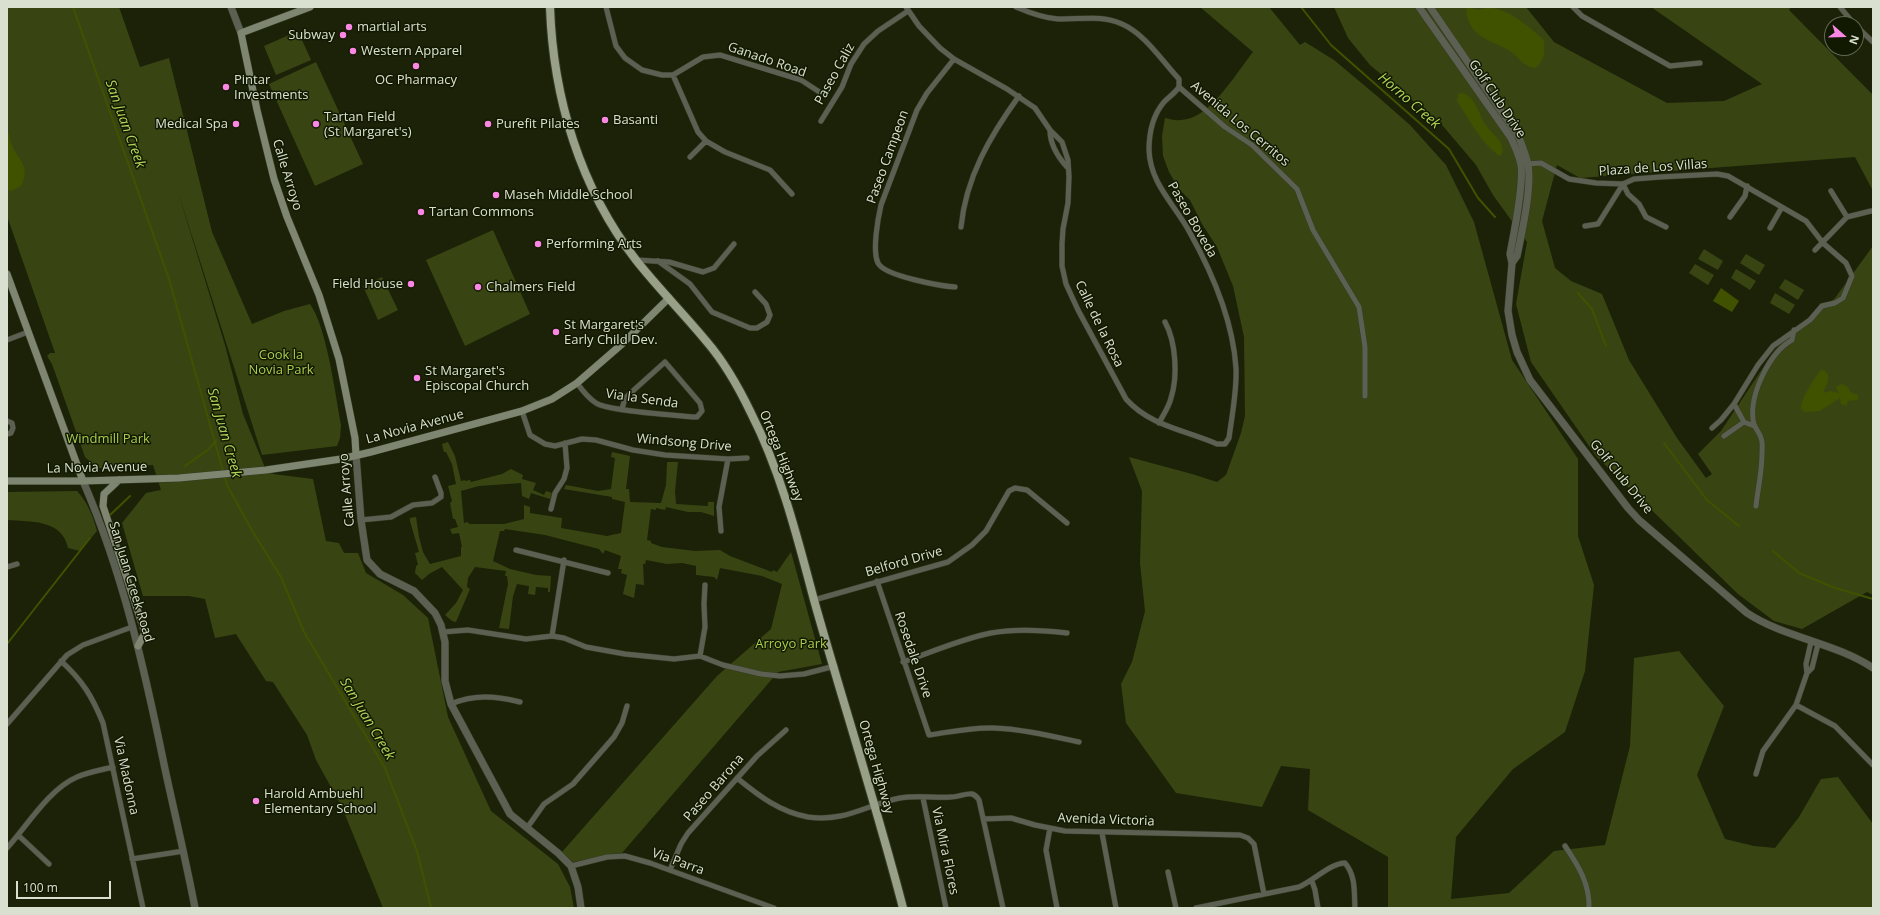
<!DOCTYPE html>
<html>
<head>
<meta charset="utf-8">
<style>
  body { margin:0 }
  #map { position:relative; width:1880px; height:915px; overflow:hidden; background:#1b2208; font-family:"Open Sans",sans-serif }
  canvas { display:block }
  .frame { position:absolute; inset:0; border:8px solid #dae0cf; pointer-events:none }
  .north { position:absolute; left:1824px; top:16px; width:40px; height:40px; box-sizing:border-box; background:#121901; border:1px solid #626953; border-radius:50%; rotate:110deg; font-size:11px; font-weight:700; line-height:16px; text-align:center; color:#dae0cf }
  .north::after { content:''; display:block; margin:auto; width:14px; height:18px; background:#fc86e3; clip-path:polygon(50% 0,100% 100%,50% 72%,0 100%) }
  .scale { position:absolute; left:16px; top:881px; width:95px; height:18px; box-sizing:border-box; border:2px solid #dae0cf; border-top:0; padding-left:5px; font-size:12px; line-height:14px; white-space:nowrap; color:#dae0cf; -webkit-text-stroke:3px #121901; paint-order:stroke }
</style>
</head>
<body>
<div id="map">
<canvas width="1880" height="915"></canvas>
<div class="frame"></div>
<div class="north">N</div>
<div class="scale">100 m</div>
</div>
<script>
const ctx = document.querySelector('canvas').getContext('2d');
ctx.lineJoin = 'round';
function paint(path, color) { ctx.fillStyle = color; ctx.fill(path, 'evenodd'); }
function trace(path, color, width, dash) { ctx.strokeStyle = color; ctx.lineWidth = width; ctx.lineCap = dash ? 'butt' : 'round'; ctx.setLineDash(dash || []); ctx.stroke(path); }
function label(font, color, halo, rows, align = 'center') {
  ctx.font = font + ' "Open Sans",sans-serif'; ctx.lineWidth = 3; ctx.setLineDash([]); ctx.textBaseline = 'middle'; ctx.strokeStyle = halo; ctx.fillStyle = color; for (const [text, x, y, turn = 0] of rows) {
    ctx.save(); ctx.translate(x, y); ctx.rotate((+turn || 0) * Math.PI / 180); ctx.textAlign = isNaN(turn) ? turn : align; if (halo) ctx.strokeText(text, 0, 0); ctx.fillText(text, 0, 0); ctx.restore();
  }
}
const green = new Path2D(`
  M7,7H119L140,67L169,58L212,232L252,324L284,311L310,304C327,328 335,393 341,425L340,438L337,446L262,455L177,189L225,345L243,414L266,470L273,474L313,479L326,541L339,543L344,553H358L366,573L403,595L428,618L448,717L491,811L558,864L570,887L574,908H383L342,807L316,760L307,735L273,682L266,681L236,634L215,638L205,599L189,596H143L122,523L146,493L161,490L153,465L117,468H97L85,457L52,364L47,356L50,353H55L7,216Z
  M1200,7H1269L1300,45L1305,42L1334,60L1377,96L1410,125L1446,165L1474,222L1512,360L1578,459V536L1594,585L1585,671L1565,732L1513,769L1456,837L1451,899L1509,893L1554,851L1605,845L1630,746L1634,658L1679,651L1724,706L1697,775L1725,839L1754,846L1775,848L1799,817L1821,779L1838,777L1873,824V908H1388V857L1308,810L1310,769L1281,766L1262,807L1176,793L1126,723L1121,684L1132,662L1145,611L1140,563L1142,491L1129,457L1192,474L1217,482L1226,475L1241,433L1245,416L1244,337L1233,286L1217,247L1202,224L1190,200L1179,189L1169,172L1163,156L1162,136L1165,118C1170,119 1176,121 1181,120C1210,119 1236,73 1253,52Z
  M1334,7H1526L1554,42L1667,103L1724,101L1762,84L1651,7H1791L1789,10L1873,95V191L1855,157L1580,178L1557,165L1542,221L1555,268L1571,281L1602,294L1629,360L1677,438L1706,478L1712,474L1698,454L1721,431L1774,351L1835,298L1873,246V595L1867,592L1802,629L1774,621L1738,594L1596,456L1531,362L1516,304L1527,242L1493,195L1476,165L1443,126L1370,65L1348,38Z
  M298,31L311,60L276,75L264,46Z
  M316,62L363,164L315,186L269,84Z
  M493,230L530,314L465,346L426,260Z
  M1704,249L1723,261L1718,270L1698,259Z
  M1746,254L1765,265L1759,275L1740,263Z
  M1695,264L1714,275L1708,285L1689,273Z
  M1736,269L1756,281L1750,290L1731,278Z
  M382,277L398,310L378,320L363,286Z
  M1785,279L1804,290L1798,300L1779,288Z
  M1775,293L1795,305L1789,314L1770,303Z
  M448,442L455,456L461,481L465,480V481L470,480L471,482L502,474L511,469L523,475L522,479L536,483L533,490L544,495L546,491L552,493L550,499L531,493L529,499L522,496L521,483L479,486L461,491L464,523L468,522L469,524H504L524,519V505L530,507V513L562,518L561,528L607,536L621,533L625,502L612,499V497L564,489L566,485L598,491L611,489L615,458L611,457L612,452L630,456L626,489H629L630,502L661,503L666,485L667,462H678L675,491L676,504L708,506V502H714V516L701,512H688L666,507L665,510L656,508V510L651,509L647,540L651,541V543L662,547L695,551L720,550L730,556L772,572L773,570L777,572L791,552L822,664L778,672L622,853L573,862L562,852L717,676L771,629L782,584L762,576L720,568L717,580L714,577L696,575V566L682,563L667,564L646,560L645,564H643L644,585L636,584L634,598L623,594L627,575L621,573L622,569H618L621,556L605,550L603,554L599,549L545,535L505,529L504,531H500L493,561L510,569L536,575L551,576L550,592H548V588L536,587L535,595L528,594L529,586L517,584L513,596L509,629L499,628L508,584L507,576H505L506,571L475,567L468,578L467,587L470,589L456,622L452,621L445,615L456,603L463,590L442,567L429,574L422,580L415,573L416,566L418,565L415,553L419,552L410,521V518L416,517L419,537L423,552L430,564L461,556V547H462L459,533L452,534L450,529L458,527L455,519H453L450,503L452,501L448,486L456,484L452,464L446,452H444L442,444Z
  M77,491C88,503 93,516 97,531L80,551L68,548C62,519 31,522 7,520V492Z`);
const water = new Path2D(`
  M1467,7L1479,10C1500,0 1529,27 1544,40C1545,52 1545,60 1535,68C1523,67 1519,57 1510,51C1494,41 1474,39 1468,19C1467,15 1466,12 1467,7Z
  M1462,93C1476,97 1478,112 1485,124C1490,132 1499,137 1502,146C1503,149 1503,152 1501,155L1499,156C1480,141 1470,121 1457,101L1458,94Z
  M7,130C10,135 10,141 12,145C19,162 31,166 21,186L12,191L7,190Z
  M1721,288L1739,301L1732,312L1713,301Z
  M1823,370L1828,374V381L1823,393L1830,391L1839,393L1836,388L1837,386L1842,384L1848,387L1850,392L1858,395V398L1857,400L1848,401L1846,406L1841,404L1840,398L1820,411L1805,412L1801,409C1800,400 1814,379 1820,371Z`);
const stream = new Path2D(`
  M73,7L169,279L227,485L253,532L281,577L304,632L385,768L417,851L431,908
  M1301,7L1331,45L1449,149L1478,198L1495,217
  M1578,293L1592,309L1606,346
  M1664,443L1707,500L1739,526
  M185,466L209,449L216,440
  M109,516L130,496
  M1773,551L1799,573L1835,588L1873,599
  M7,644L90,538`);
const minor = new Path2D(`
  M606,7L616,46L625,58L642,70L662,75H673L703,57L720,55L801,80L821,93
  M906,7L919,26L940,48L954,59L1007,89L1035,108L1050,130L1062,142L1068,160L1069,177L1068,203L1063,229L1062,244V266L1066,284L1078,310L1126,399C1150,426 1185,430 1217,444H1225L1229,438C1232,415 1237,391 1236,368C1233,321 1212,272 1189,231C1174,204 1150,183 1149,150C1149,133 1153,115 1164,102C1169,97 1175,93 1179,87
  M1016,7C1030,13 1043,18 1058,19C1079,20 1101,14 1122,24C1145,34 1162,61 1179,79V87
  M1573,7L1582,16L1670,66L1700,63
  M1840,7L1854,24
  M1856,26L1873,42
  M954,59L927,93L917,110L881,205C878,218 872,251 878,263C884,276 941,286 955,287
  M673,75L698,132L706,141L725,152L770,170L792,194
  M1179,87L1225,127L1252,145L1297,189L1313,230L1359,307L1365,347V396
  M821,121L842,87L851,64L864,44L878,31L908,11
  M1050,130C1050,144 1057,156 1067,167
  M690,157L706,141
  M1526,164L1541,163L1569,179L1596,183L1623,184L1634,179L1660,177L1717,174L1728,176L1806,221L1823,243L1846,263L1852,276L1843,298L1835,303L1822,306L1810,320L1773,346L1758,365L1734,404L1721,420L1712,428
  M1623,184L1628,194L1639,204L1646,217L1666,227
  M1730,217L1745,196L1747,186
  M1847,217L1871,211
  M1585,226L1598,224L1623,184
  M961,227C966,177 990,136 1019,96
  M1770,228L1782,207
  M1815,250L1847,217L1831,191
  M637,260L669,262L703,272L714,268L734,244
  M658,261L690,284L712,312L750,328H757L767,322L770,315L766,304L755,292
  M7,340L28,332
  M577,383C582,390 588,398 596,403C607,411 675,415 693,417H697L702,411L700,403L665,362L625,398L622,409
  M1734,404L1744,422L1754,426
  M522,411L530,435L545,444L555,446L582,439L596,440L633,450L665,455L728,459L747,458
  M7,421L12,423L13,428L11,433L7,434
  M1159,423C1163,415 1169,407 1171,398C1178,376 1176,342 1165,322
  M1724,436L1744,422
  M1756,506C1758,488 1762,471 1762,454C1762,449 1763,442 1761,438C1759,431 1753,427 1753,419C1750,393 1770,352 1792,340L1794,330
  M551,509L555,493L564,479L567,468L565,443
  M361,520L391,517L413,505L432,503L441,497V493L435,477
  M721,531L719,507L728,459
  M516,550L608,573
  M7,567L17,564
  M877,581L929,735C950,732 972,727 993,728C1022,729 1051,736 1079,742
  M814,600L948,562L972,545L986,531L1009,491L1015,488L1027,490L1067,523
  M443,632L468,630L526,639L552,636L564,638L586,647L625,654L674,659L700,656L723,665L761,674L780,676L804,674L835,666
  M552,636L564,560
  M700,656L705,627L704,604L705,585
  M61,661C82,680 92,696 103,723L143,908
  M903,662C932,652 961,639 991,633C1016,628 1042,630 1067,633
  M1807,673L1812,668L1818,644
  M451,704C474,694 496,696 520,702
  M1796,705L1835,726L1873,765
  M7,724L67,655L83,645L132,627
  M1756,774L1763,751L1796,705L1807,673L1806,664L1811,642
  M737,778C759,796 780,812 808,817C847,822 865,805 900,798C916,795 935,798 951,797C958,797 966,793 972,794C976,795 977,797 979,800L1003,908
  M923,798L946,908
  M983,819L1011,818L1035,825L1065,831L1240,835L1248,838L1254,844L1264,894
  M527,828L544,804L573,784L614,737L622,723L627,706
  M1050,828L1046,850L1057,908
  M1102,833L1116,908
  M18,835L49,864
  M1565,846C1578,865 1590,884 1589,908
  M7,848C27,826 49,789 77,777C88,772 101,770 113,767
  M132,859L184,851
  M571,866L607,857L625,856L650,863L774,908
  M670,870L681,844L688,833L757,756L786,730
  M1168,872L1176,908
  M1312,881L1315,890L1318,908
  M1196,908L1299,887C1313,881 1331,863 1345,863C1356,876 1354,892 1355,908`);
const tertiary = new Path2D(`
  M231,7L241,33
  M1419,7L1511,138C1515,147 1519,155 1521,165C1524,184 1514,233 1510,254L1512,263L1508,311L1512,335L1517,352L1530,380L1628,508L1639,520L1747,613C1785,638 1836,643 1873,668
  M1430,7L1519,137C1522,146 1526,155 1528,164C1532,188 1522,232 1517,256L1512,263
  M356,455L361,520L367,560L380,574L414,591L435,613L441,625L445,642V681L451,704L510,814L558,853L571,866L578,887L581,908
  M83,481C123,573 145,671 165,769C175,815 186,861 195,908`);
const secondary = new Path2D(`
  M310,7L241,33L257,110L274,179L287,217L319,295L339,359L355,438L356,455
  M7,274L83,481
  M119,480L104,494L103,506L145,633L138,646
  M7,481H83L179,478L266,470L341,459L371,452L522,411L552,399L577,383L622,344L669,298`);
const primary = new Path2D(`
  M550,7C553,97 580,188 636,260C658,288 684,314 707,342C725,363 739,388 751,413C781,472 797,536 814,600C843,703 876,804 903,908`);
const markers = [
  [349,27,4,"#fc86e3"],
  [343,35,4,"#fc86e3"],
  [353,51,4,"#fc86e3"],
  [416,66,4,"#fc86e3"],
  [226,87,4,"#fc86e3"],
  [605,120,4,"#fc86e3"],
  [236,124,4,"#fc86e3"],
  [316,124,4,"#fc86e3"],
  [488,124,4,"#fc86e3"],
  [496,195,4,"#fc86e3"],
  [421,212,4,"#fc86e3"],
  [538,244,4,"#fc86e3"],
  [411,284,4,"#fc86e3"],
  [478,287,4,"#fc86e3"],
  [556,332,4,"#fc86e3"],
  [417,378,4,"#fc86e3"],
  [256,801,4,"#fc86e3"]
];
const poiNames = [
  ["martial arts",357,27],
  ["Subway",335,35,"right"],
  ["Western Apparel",361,51],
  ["Pintar",234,80],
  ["Investments",234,95],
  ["OC Pharmacy",416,80,"center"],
  ["Tartan Field",324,117],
  ["(St Margaret's)",324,132],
  ["Basanti",613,120],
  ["Medical Spa",228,124,"right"],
  ["Purefit Pilates",496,124],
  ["Maseh Middle School",504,195],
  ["Tartan Commons",429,212],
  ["Performing Arts",546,244],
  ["Field House",403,284,"right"],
  ["Chalmers Field",486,287],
  ["St Margaret's",564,325],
  ["Early Child Dev.",564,340],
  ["St Margaret's",425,371],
  ["Episcopal Church",425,386],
  ["Harold Ambuehl",264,794],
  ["Elementary School",264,809]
];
const streetNames = [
  ["Ganado Road",767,60,19],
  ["Paseo Caliz",835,74,-61],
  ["Golf Club Drive",1497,99,56],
  ["Avenida Los Cerritos",1240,124,40],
  ["Paseo Campeon",888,157,-70],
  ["Plaza de Los Villas",1653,168,-4],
  ["Calle Arroyo",287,175,73],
  ["Paseo Boveda",1192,220,60],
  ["Calle de la Rosa",1099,324,64],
  ["Via la Senda",642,399,8],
  ["La Novia Avenue",415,427,-15],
  ["Windsong Drive",684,443,5],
  ["Ortega Highway",781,456,68],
  ["La Novia Avenue",97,468,-1],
  ["Golf Club Drive",1621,477,51],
  ["Calle Arroyo",347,490,-95],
  ["Belford Drive",904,562,-16],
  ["San Juan Creek Road",131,582,73],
  ["Rosedale Drive",913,655,71],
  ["Ortega Highway",876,767,74],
  ["Via Madonna",126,776,78],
  ["Paseo Barona",714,788,-49],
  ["Avenida Victoria",1106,820,2],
  ["Via Mira Flores",945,851,78],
  ["Via Parra",678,862,20]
];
const parkNames = [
  ["Cook la",281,355],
  ["Novia Park",281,370],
  ["Windmill Park",108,439],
  ["Arroyo Park",791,644]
];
const waterNames = [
  ["Horno Creek",1409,101,41],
  ["San Juan Creek",125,124,70],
  ["San Juan Creek",224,433,74],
  ["San Juan Creek",367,719,59]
];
paint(green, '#384512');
paint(water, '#405200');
trace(stream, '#405200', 2);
trace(minor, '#363d24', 6);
trace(tertiary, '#363d24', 8);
trace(secondary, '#363d24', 8);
trace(primary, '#363d24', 10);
trace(minor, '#5c6053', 5);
trace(tertiary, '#5c6053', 7);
trace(secondary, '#7e8571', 7);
trace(primary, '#98a187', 8);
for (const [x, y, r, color] of markers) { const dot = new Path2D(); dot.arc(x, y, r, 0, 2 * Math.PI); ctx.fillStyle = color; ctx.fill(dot); trace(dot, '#121901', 1.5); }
label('13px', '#dae0cf', '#121901', poiNames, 'left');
label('13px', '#dae0cf', '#121901', streetNames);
label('13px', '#acce4f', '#121901', parkNames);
label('italic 14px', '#b2d457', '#121901', waterNames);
</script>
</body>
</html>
